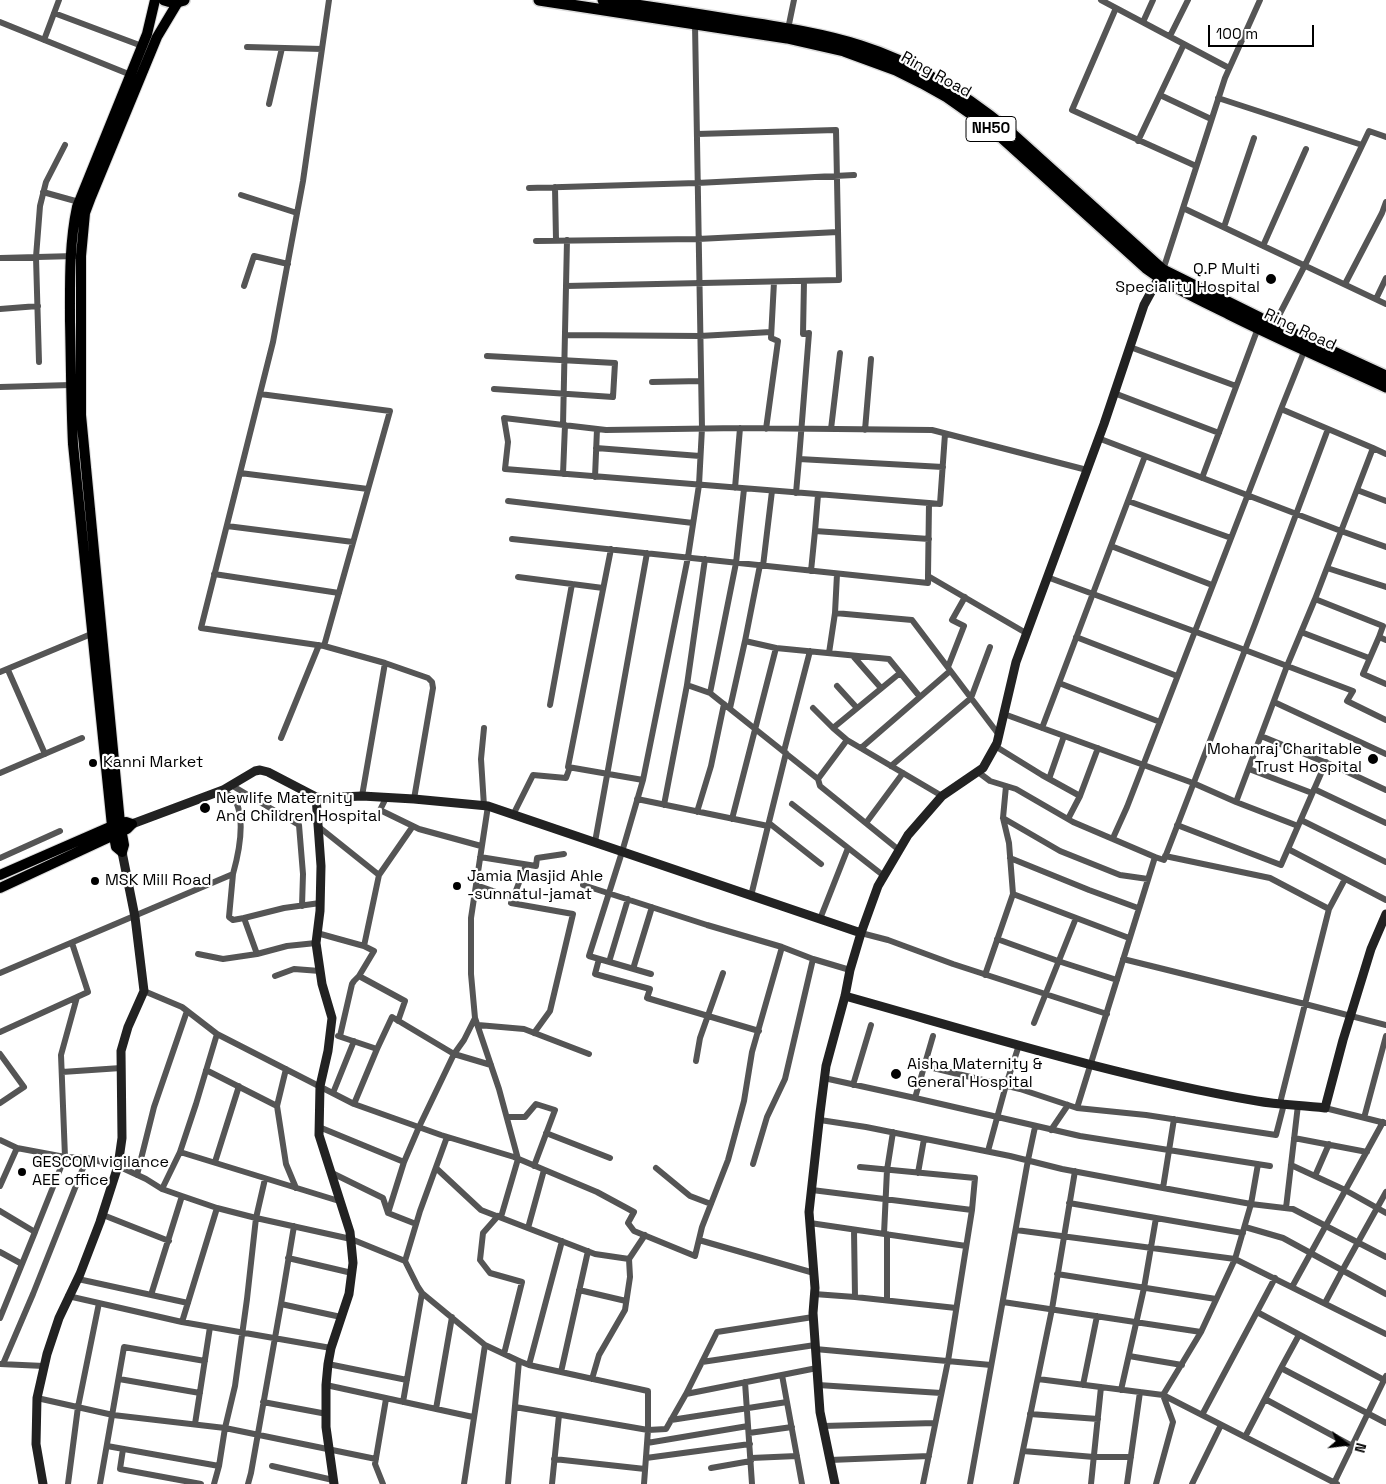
<!DOCTYPE html>
<html>
<head>
<meta charset="utf-8">
<style>
  body { margin:0 }
  #map { position:relative; width:1386px; height:1484px; overflow:hidden; background:#fff; font-family:"Space Grotesk",sans-serif }
  canvas { display:block }
  .north { position:absolute; left:1321px; top:1419px; width:50px; height:50px; -webkit-text-stroke:4px #fff; paint-order:stroke; rotate:105deg; font-size:14px; font-weight:700; line-height:20px; text-align:center; color:#000 }
  .north::after { content:''; display:block; margin:auto; width:18px; height:22px; background:#000; clip-path:polygon(50% 0,100% 100%,50% 72%,0 100%) }
  .scale { position:absolute; left:1208px; top:25px; width:106px; height:22px; box-sizing:border-box; border:2px solid #000; border-top:0; padding-left:6px; font-size:15px; line-height:18px; white-space:nowrap; color:#000; -webkit-text-stroke:4px #fff; paint-order:stroke }
</style>
</head>
<body>
<div id="map">
<canvas width="1386" height="1484"></canvas>
<div class="north">N</div>
<div class="scale">100 m</div>
</div>
<script>
const ctx = document.querySelector('canvas').getContext('2d');
ctx.lineJoin = 'round';
function trace(path, color, width, dash) { ctx.strokeStyle = color; ctx.lineWidth = width; ctx.lineCap = dash ? 'butt' : 'round'; ctx.setLineDash(dash || []); ctx.stroke(path); }
function label(font, color, halo, rows, align = 'center') {
  ctx.font = font + ' "Space Grotesk",sans-serif'; ctx.lineWidth = 4.5; ctx.setLineDash([]); ctx.textBaseline = 'middle'; ctx.strokeStyle = halo; ctx.fillStyle = color; for (const [text, x, y, turn = 0] of rows) {
    ctx.save(); ctx.translate(x, y); ctx.rotate((+turn || 0) * Math.PI / 180); ctx.textAlign = isNaN(turn) ? turn : align; if (halo) ctx.strokeText(text, 0, 0); ctx.fillText(text, 0, 0); ctx.restore();
  }
}
const street = new Path2D(`
  M329,0L303,181L273,342L201,628L324,646L385,663L362,796
  M1101,0L1229,68
  M1116,8L1072,110L1196,166
  M54,13L142,46
  M0,22L131,75
  M1143,22L1153,0
  M788,29L794,0
  M1170,36L1188,0
  M44,40L59,0
  M247,47L322,49
  M1160,95L1211,119
  M1218,98L1362,145
  M269,104L282,48
  M1138,141L1184,44
  M555,187L556,240
  M529,188L697,183L854,175
  M43,192L79,202
  M241,195L297,213
  M1183,208L1386,304
  M1224,227L1254,138
  M536,241L698,239L838,232
  M1263,246L1306,149
  M0,258L75,256
  M1163,270L1225,78L1260,0
  M1345,284L1382,213L1386,202
  M244,286L254,256L288,264
  M566,286L839,280L836,130L697,134
  M1376,299L1386,278
  M0,309L38,306
  M1274,325L1305,265L1369,131L1386,137
  M565,335L700,336L771,332
  M1130,347L1236,386
  M1305,349L1281,409L1373,448L1315,599L1383,626L1379,637L1386,640
  M487,356L615,363L613,397L494,389
  M39,362L36,257L40,206L46,182L65,145
  M652,382L701,381
  M0,387L71,385
  M1114,393L1219,433
  M260,394L390,411L324,646
  M563,425L567,240
  M766,429L778,341L771,338L774,282
  M831,429L840,353
  M865,430L871,359
  M1098,438L1341,531L1386,547
  M596,448L700,456
  M1373,448L1386,454
  M799,459L809,333L803,334L804,281
  M240,473L368,489
  M563,474L565,425
  M595,477L597,429
  M1202,478L1258,328
  M735,488L740,428
  M1357,490L1386,501
  M796,493L799,459L943,467
  M818,495L815,531L929,539
  M508,501L693,523
  M1128,501L1231,538
  M929,503L940,504L945,434
  M227,526L353,542
  M512,539L928,583V576
  M1111,546L1212,585
  M611,549L568,767L643,780
  M705,559L687,685L710,693L818,779L847,740L942,796
  M760,565L745,641L776,648L889,659L920,697
  M763,566L772,491
  M1327,568L1386,587
  M811,571L815,531
  M214,574L339,593
  M837,574L835,613L912,620L999,735
  M518,577L603,588
  M1047,577L1245,650L1353,691L1347,701L1386,720
  M1301,632L1369,658
  M1026,633L928,576L929,503L505,469L508,442L504,418L606,430L740,428L932,430L1087,470
  M1076,637L1177,676
  M1379,637L1363,674L1386,684
  M829,653L835,613
  M853,656L881,688
  M385,663L428,678L432,682L433,688L414,799
  M948,667L964,626L952,620L965,597
  M8,670L45,754
  M0,672L96,632
  M1059,683L1160,722
  M837,686L857,708
  M710,693L736,563L744,489
  M1274,702L1386,754
  M550,705L572,584
  M730,708L745,641
  M813,708L833,728
  M1004,714L1193,783L1236,802L1287,666L1315,599
  M484,728L481,759L484,806
  M1042,728L1145,456
  M1261,736L1339,768L1386,790
  M281,738L319,645
  M847,740L833,728L900,673
  M995,746L1042,775L1080,796L1098,748
  M861,748L950,671
  M784,751L810,651
  M891,766L971,698L990,647
  M1249,769L1312,793
  M978,772L990,781L1016,789L1073,822L1155,857
  M0,773L82,738
  M818,779L820,786L899,850
  M1049,779L1064,736
  M231,785L299,825L303,874L302,906
  M1314,789L1386,823
  M386,798L380,810L419,829L481,846
  M637,799L768,826L751,896
  M1236,802L1298,826
  M792,804L884,876
  M664,805L687,685
  M697,812L711,766L724,704
  M513,815L533,775L566,778L570,767
  M1003,818L1060,851L1120,875L1148,879
  M732,819L776,648
  M1068,819L1080,796
  M1301,820L1386,862
  M769,823L821,864
  M866,823L903,773
  M1177,825L1281,865L1288,849L1386,900
  M768,826L786,753
  M1113,838L1127,807L1281,409
  M595,842L647,553
  M1288,849L1326,762
  M1165,856L1270,878L1329,909
  M480,857L536,866L537,858L564,854
  M0,858L60,831
  M1010,858L1089,890L1138,908
  M526,865L511,903L573,914L550,1011L534,1033
  M233,874L229,917L233,920L244,918
  M379,875L413,826
  M476,885L513,898
  M583,885L707,925L782,947L813,959L850,970
  M1013,894L1129,938
  M820,919L848,848
  M317,933L364,946L379,875L319,827
  M861,933L888,940L953,964L1107,1014
  M997,939L1058,961L1117,980
  M316,943L287,946L257,954L244,918L284,908L320,903
  M364,946L374,951L359,976L405,1001L398,1021
  M198,954L223,959L257,954
  M599,959L595,974L650,989L647,998L759,1031
  M1123,959L1305,1004L1386,1025
  M609,962L628,899
  M633,969L652,907
  M0,973L233,874C238,856 244,826 238,807C236,799 229,795 223,790
  M651,974L589,956L622,852L643,780L688,557L699,485L702,428L695,24
  M985,975L1013,894L1009,843L1003,818L1006,786
  M275,976L294,969L320,971
  M144,991L182,1007L217,1034L354,1104L441,1135L514,1157L597,1192L634,1212L628,1223L634,1231L695,1256L702,1227L728,1160L744,1101L752,1052L782,947
  M475,1018L499,1089L518,1159L501,1217
  M1034,1023L1076,918
  M478,1025L524,1029L589,1054
  M0,1032L88,992L72,943
  M338,1036L377,1049
  M340,1036L352,984L354,981L359,976
  M0,1054L24,1087L0,1103
  M696,1061L700,1038L723,973
  M925,1066L1020,1089L1077,1108L1146,1115L1276,1135L1284,1104
  M206,1070L277,1106L286,1069
  M62,1072L121,1068
  M824,1078L915,1098L933,1036
  M853,1085L871,1025
  M333,1093L354,1041
  M915,1098L1080,1136L1270,1166
  M1280,1103L1329,909L1345,879
  M354,1104L377,1049L392,1017L454,1054L491,1065
  M277,1106L286,1164L296,1188
  M1077,1108L1155,857L1164,860L1255,624L1328,429
  M1325,1108L1385,1123
  M507,1117H525L536,1104L555,1110L534,1166
  M1364,1118L1386,1036
  M820,1120L866,1127L1010,1156L1062,1169L1163,1188L1251,1204L1293,1209L1386,1257
  M319,1127L404,1162L419,1127L454,1054L464,1040L475,1018L471,974V918L488,806
  M1051,1130L1068,1105
  M546,1133L610,1158
  M1294,1138L1367,1152
  M0,1140L17,1148L65,1157L87,1158L118,1166L146,1179L162,1189L182,1196L217,1208L256,1218L351,1239L405,1261L418,1287L422,1293L485,1345L519,1361L529,1365L648,1391V1430L644,1484
  M988,1151L1006,1085L1019,1045
  M180,1152L339,1201
  M215,1162L239,1086
  M753,1164L767,1117L785,1079L813,959
  M1291,1165L1345,1190L1386,1213
  M860,1167L975,1178L972,1210
  M436,1168L481,1210L595,1254L629,1259L645,1235
  M656,1168L690,1196L711,1204
  M330,1172L383,1198L388,1213L416,1224
  M918,1173L924,1139
  M137,1175L154,1107L187,1011
  M1315,1176L1329,1144
  M0,1186L17,1148
  M1163,1188L1174,1119
  M162,1189L180,1152L196,1104L217,1034
  M812,1190L972,1210L948,1361L923,1484
  M1069,1203L1243,1233
  M1286,1208L1298,1105
  M0,1211L35,1232L65,1157L61,1055L77,997
  M388,1213L404,1162
  M103,1215L169,1241
  M498,1216L483,1233L480,1260L490,1273L522,1282L504,1354
  M810,1223L966,1246
  M294,1226L281,1304L341,1317
  M1245,1227L1283,1238L1386,1294
  M528,1228L544,1170
  M1016,1230L1235,1259L1386,1334
  M884,1234L887,1170L893,1132
  M887,1234V1300
  M699,1240L814,1273
  M0,1252L22,1264
  M288,1258L352,1273
  M405,1261L420,1211L447,1137
  M1057,1274L1216,1299
  M78,1279L188,1303
  M1292,1287L1383,1122
  M579,1290L626,1301
  M814,1294L855,1297L854,1230
  M151,1295L182,1196
  M68,1296L182,1322L331,1348
  M855,1297L956,1308
  M1003,1302L1201,1332L1235,1259L1251,1204L1258,1164
  M1325,1303L1342,1271L1386,1192
  M1257,1312L1384,1380
  M0,1318L35,1232
  M182,1322L217,1208
  M815,1349L991,1365
  M1129,1356L1182,1365
  M702,1362L815,1345
  M0,1364L44,1366
  M3,1364L33,1294L87,1158
  M328,1364L407,1380
  M529,1365L562,1241
  M1281,1368L1299,1335
  M561,1372L588,1251
  M782,1375L802,1484
  M119,1379L200,1393
  M592,1379L599,1355L625,1310L630,1277L629,1259
  M1038,1379L1163,1395L1337,1484
  M745,1382L752,1484
  M326,1385L473,1417
  M818,1385L941,1393
  M1083,1385L1097,1316
  M1121,1390L1144,1288L1156,1218
  M686,1394L717,1332L813,1317
  M37,1398L113,1415L225,1428L376,1459
  M1265,1399L1352,1446
  M263,1402L327,1414
  M403,1402L422,1293
  M515,1407L648,1430L666,1429L686,1394L817,1368
  M436,1409L452,1317
  M1030,1414L1098,1419
  M1202,1415L1275,1278
  M671,1420L787,1402
  M195,1424L210,1327
  M823,1426L935,1423
  M749,1433L792,1427
  M1245,1437L1281,1368L1386,1423
  M647,1443L748,1426
  M107,1446L219,1466
  M123,1449L120,1469L201,1484
  M1023,1451L1094,1457H1131
  M646,1458L750,1444
  M751,1458L797,1456
  M554,1459L645,1469
  M830,1460L929,1456
  M272,1466L333,1480
  M711,1468L751,1461
  M1334,1483L1386,1376
  M68,1484L78,1407L99,1303
  M100,1484L124,1347L205,1361
  M214,1484L219,1466L225,1428L235,1386L247,1299L256,1218L265,1179
  M248,1484L251,1473L281,1304
  M383,1484L375,1464L386,1399
  M464,1484L485,1345
  M508,1484L519,1361
  M552,1484L559,1415
  M970,1484L1028,1160L1035,1127
  M1016,1484L1052,1309L1075,1171
  M1091,1484L1101,1387
  M1127,1484L1140,1392
  M1156,1484L1173,1422L1163,1395L1201,1332
  M1192,1484L1221,1425`);
const secondary = new Path2D(`
  M316,797L321,866L320,911L316,943L322,984L332,1018L328,1051L320,1086L319,1135L350,1232L353,1263L349,1294L331,1348L328,1364L326,1385V1427L334,1484
  M132,824L223,790L255,771L260,770L268,772L316,797L322,798L362,796L414,799L488,806L861,933
  M845,996C981,1034 1117,1077 1257,1101C1279,1105 1302,1105 1325,1108L1343,1040L1371,949L1386,914
  M43,1484L36,1444L37,1398L47,1354L59,1318L80,1274L100,1222L118,1166L122,1138L121,1051L128,1027L144,991L135,917L122,852
  M835,1484L820,1412L813,1313L815,1288L809,1212L820,1113L826,1066L845,996L850,970L861,933L878,886L908,835L942,796L983,768L997,743L1016,662L1104,424L1144,305L1162,272`);
const primary = new Path2D(`
  M155,0L147,34L77,207C69,244 70,283 70,321C71,362 71,403 73,444L112,826L116,847L122,852L124,845L120,823L81,415V256L85,213L91,197L157,37L178,2
  M0,875L112,826L126,822L132,824L127,829L0,888`);
const highway = new Path2D(`
  M164,0C171,3 176,3 184,0
  M539,0L787,38L844,51L896,70L922,83L947,97L991,128L1146,268C1172,287 1201,300 1229,314C1281,340 1334,363 1386,387
  M603,0C650,7 698,14 745,22C784,28 823,34 861,46C915,63 964,94 1008,130L1163,270L1260,318L1386,376`);
const markers = [
  [1271,279,6,"#000"],
  [1373,759,6,"#000"],
  [93,763,5,"#000"],
  [205,808,6,"#000"],
  [95,881,5,"#000"],
  [457,886,5,"#000"],
  [896,1074,6,"#000"],
  [22,1172,5,"#000"]
];
const shields = [
  [991,129,50]
];
const shieldNames = [
  ["NH50",991,129]
];
const streetNames = [
  ["Ring Road",936,75,29],
  ["Ring Road",1300,330,25]
];
const poiNames = [
  ["Q.P Multi",1260,270,"right"],
  ["Speciality Hospital",1260,288,"right"],
  ["Mohanraj Charitable",1362,750,"right"],
  ["Trust Hospital",1362,768,"right"],
  ["Kanni Market",103,763],
  ["Newlife Maternity",216,799],
  ["And Children Hospital",216,817],
  ["Jamia Masjid Ahle",467,877],
  ["-sunnatul-jamat",467,895],
  ["MSK Mill Road",105,881],
  ["Aisha Maternity &",907,1065],
  ["General Hospital",907,1083],
  ["GESCOM vigilance",32,1163],
  ["AEE office",32,1181]
];
trace(primary, '#dbdbdb', 12);
trace(highway, '#dbdbdb', 14);
trace(street, '#555', 6);
trace(secondary, '#222', 9);
trace(primary, '#000', 10);
trace(highway, '#000', 11);
for (const [x, y, r, color] of markers) { const dot = new Path2D(); dot.arc(x, y, r, 0, 2 * Math.PI); ctx.fillStyle = color; ctx.fill(dot); trace(dot, '#fff', 2); }
for (const [x, y, w] of shields) { const box = new Path2D(); box.roundRect(x - w / 2, y - 12.5, w, 25, 4); ctx.fillStyle = '#fff'; ctx.fill(box); trace(box, '#000', 1); }
label('bold 15px', '#000', null, shieldNames);
label('16px', '#000', '#fff', streetNames);
label('16px', '#000', '#fff', poiNames, 'left');
</script>
</body>
</html>
